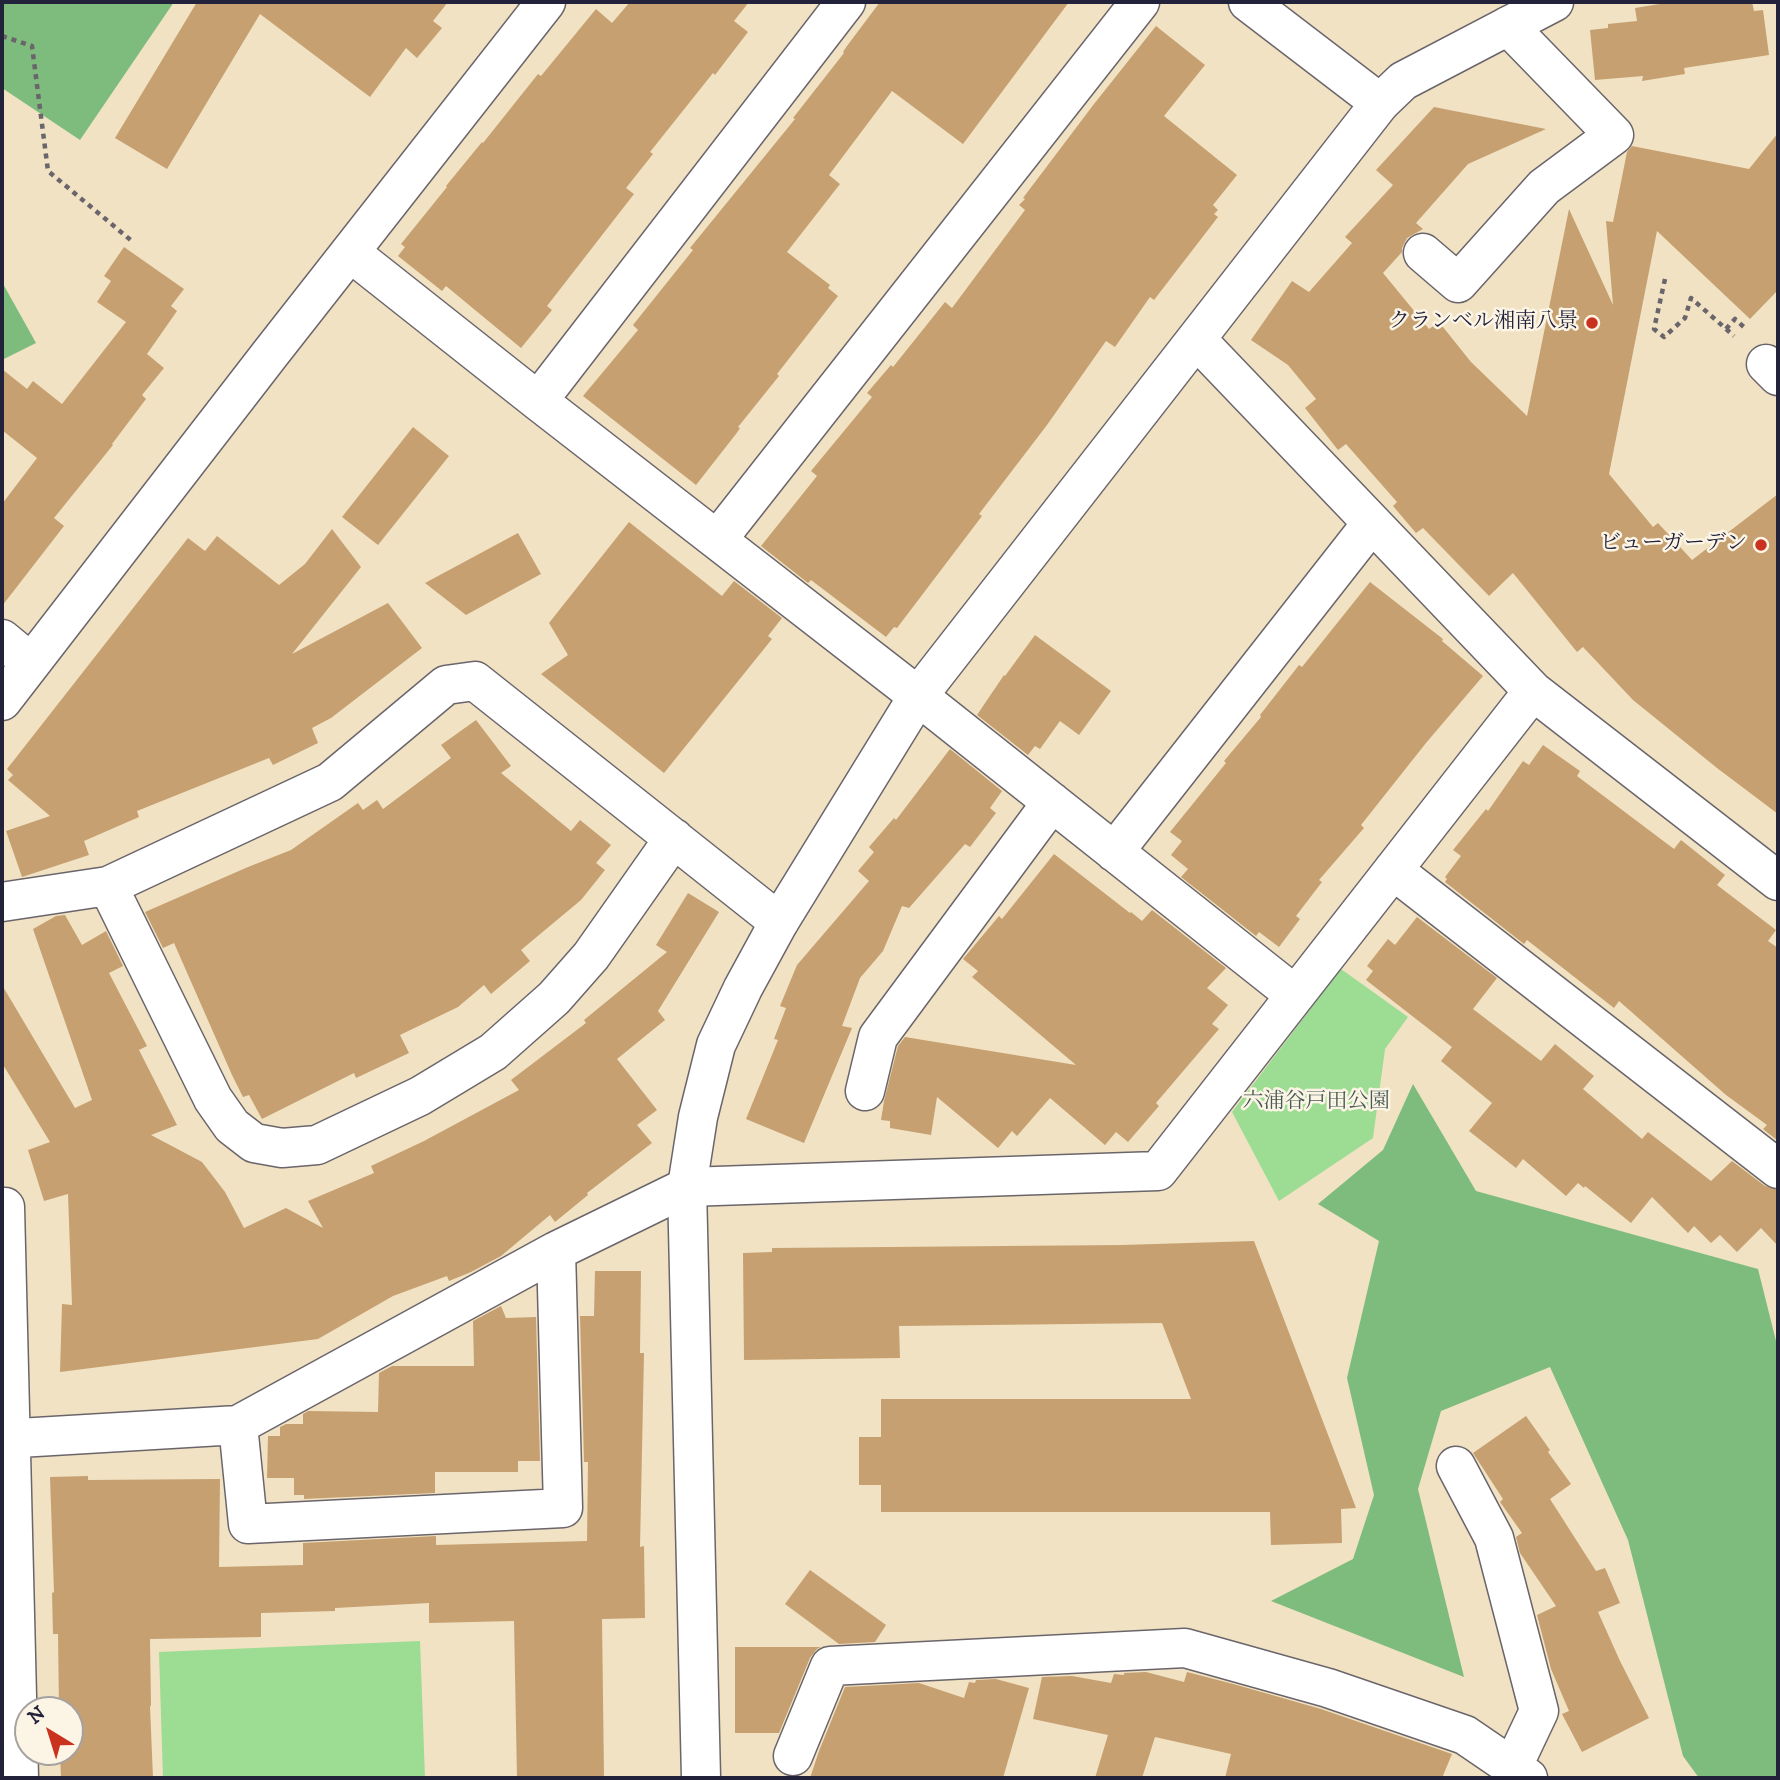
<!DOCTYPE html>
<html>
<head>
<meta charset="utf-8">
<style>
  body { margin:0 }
  #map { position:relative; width:1780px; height:1780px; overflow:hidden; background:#f1e2c3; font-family:"IM FELL DW Pica",serif }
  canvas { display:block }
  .frame { position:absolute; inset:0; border:4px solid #22223b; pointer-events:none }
  .north { position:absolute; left:14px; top:1696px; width:70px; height:70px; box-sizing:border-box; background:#fcf5e5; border:2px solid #a5a1a1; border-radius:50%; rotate:322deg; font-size:19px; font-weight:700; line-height:28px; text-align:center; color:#22223b }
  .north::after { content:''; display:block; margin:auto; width:24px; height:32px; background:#c8321e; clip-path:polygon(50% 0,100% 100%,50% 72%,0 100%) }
</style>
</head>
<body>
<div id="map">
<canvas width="1780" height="1780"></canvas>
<div class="frame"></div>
<div class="north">N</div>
</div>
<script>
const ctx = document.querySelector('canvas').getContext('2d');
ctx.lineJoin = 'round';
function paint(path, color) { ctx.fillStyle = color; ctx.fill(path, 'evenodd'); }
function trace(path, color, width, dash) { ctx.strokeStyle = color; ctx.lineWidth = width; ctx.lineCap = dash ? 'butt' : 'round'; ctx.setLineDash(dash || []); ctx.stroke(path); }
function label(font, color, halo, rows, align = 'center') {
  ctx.font = font + ' "IM FELL DW Pica","Noto Serif JP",serif'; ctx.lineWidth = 5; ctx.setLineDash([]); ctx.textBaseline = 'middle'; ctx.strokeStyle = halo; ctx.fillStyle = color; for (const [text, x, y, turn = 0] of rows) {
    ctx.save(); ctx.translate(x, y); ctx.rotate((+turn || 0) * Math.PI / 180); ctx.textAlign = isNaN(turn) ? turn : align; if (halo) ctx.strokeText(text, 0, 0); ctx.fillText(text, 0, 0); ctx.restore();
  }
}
const green = new Path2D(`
  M1341,969L1408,1017L1385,1049L1373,1138L1279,1201L1232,1112Z
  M420,1641L425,1778H163L159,1652Z`);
const forest = new Path2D(`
  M2,2H174L80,140L2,88Z
  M2,282L36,343L2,360Z
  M1413,1084L1476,1191L1758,1269L1778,1349V1778H1699L1683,1756L1628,1540L1550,1367L1441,1411L1418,1489L1464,1677L1271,1601L1353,1559L1374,1495L1347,1378L1379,1241L1318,1204L1383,1150Z`);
const building = new Path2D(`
  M197,2H448L433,21L442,28L417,58L406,48L370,97L260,14L167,169L115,138Z
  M630,2H749L734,21L748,32L715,75L713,73L650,152L653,154L626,188L634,194L547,306L552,310L521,348L446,286L442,291L398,256L405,247L401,244L447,187L446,186L482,142L483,143L538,74L541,76L596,9L612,23Z
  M880,2H1069L963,144L892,91L829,175L840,184L787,252L830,285L828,288L838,296L777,374L779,376L738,427L740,428L736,434L696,485L583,396L638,330L633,325L693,250L690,248L795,119L793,118L844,53L843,52L847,46Z
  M1672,2H1752L1754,11L1763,10L1769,55L1684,68L1685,74L1642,81L1643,76L1595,80L1590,30L1608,28V24L1637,21L1635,8Z
  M1156,26L1205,65L1164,116L1237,175L1213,205L1218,210L1214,214L1218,217L1154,300L1150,297L1115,347L1106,341L1047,425L979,514L982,516L897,628L894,627L886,637L811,580L808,583L761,546L817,476L811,471L872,397L867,393L891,365L893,367L945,302L952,308L1025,210L1019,205L1025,199L1023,198L1094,104Z
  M1434,107L1546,129L1468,164L1416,223L1423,229L1407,238L1402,248V252L1383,273L1429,329L1439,322L1471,362L1527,416L1569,209L1613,305L1606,221L1613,222L1627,152L1632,146L1749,169L1778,133V290L1750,319L1657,231L1609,474L1653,527L1658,523L1692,560L1778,494V814L1717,768L1633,700L1583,647L1577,652L1513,573L1489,596L1423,528L1416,533L1393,506L1397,502L1346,444L1338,450L1305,408L1316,399L1288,365L1251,340L1292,281L1309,292L1352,243L1345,237L1393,185L1376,170Z
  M124,247L184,289L171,306L177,311L147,354L164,368L142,395L146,399L112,444L113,445L54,518L64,526L2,606V504L37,458L2,430V369L27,389L33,381L62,404L126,322L97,302L111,281L104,276Z
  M413,427L449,456L378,545L342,517Z
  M629,522L722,596L734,581L782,618L768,636L772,639L664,773L541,674L568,655L549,623Z
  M332,529L361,567L292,654L388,603L422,648L331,718L312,728L318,743L273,765L269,758L137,811L139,817L84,841L89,855L22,877L6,831L50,816L8,780L13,775L7,769L188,538L205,551L217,536L279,585L305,564Z
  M518,533L541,574L466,615L425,583Z
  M1370,582L1443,639L1442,641L1483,676L1426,743L1361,825L1364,828L1319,880L1322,882L1296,916L1300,919L1279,947L1259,932L1256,936L1181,877L1188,869L1171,855L1182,841L1170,832L1226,763L1224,761L1261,717L1260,715L1299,665L1302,667Z
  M1035,635L1111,691L1079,735L1060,721L1040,749L1035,746L1028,755L977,715L1004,675L1005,676Z
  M476,720L511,766L501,773L571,831L580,820L611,845L596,863L605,870L581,900L521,950L530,961L491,994L484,985L458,1007L400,1035L409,1053L356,1078L354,1073L262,1119L249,1095L243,1097L232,1075L174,943L163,948L145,912L248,867L291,850L358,803L363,810L377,800L383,809L451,758L441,745Z
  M1543,745L1580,771L1577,776L1674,849L1681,840L1725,875L1717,885L1776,930L1768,941L1778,948V1141L1763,1129L1767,1125L1726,1095L1619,1001L1614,1008L1527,940L1524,944L1445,882L1447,879L1445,877L1461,856L1453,850L1486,809L1488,811L1523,761L1529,765Z
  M950,749L1002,791L990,808L996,813L970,847L965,844L909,908L902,906L883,951L860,978L842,1026L852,1028L804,1143L746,1119L778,1040L774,1039L786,1008L780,1006L797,965L869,881L858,871L874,852L869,847L894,818L896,820Z
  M1054,854L1130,913L1131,912L1142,921L1152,910L1226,968L1207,988L1228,1005L1212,1024L1219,1029L1156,1103L1159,1106L1128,1142L1116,1132L1105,1145L1050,1098L1017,1136L1012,1131L998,1148L937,1097L931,1135L890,1128V1121L881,1120L884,1101L898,1046L905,1037L1076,1065L972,977L978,971L963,959L999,916L1002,919Z
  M688,893L719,912L658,1011L665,1020L617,1059L657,1110L637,1125L652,1143L587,1193L588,1195L555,1222L550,1215L501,1256L471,1272L449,1281L447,1276L393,1296L318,1339L60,1372L62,1304L72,1305L68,1194L44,1201L28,1150L50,1142L2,1063V985L75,1108L92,1100L33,929L56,916L65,915L82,945L106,931L123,966L109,973L147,1046L139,1050L177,1125L151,1135L202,1162L225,1192L244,1228L286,1208L323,1228L308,1201L374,1173L371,1166L424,1141L519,1090L511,1080L586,1023L584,1020L667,952L656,945Z
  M1417,917L1497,978L1473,1009L1541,1061L1555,1044L1594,1076L1583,1089L1642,1139L1648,1132L1711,1181L1732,1161L1765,1186L1778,1190V1246L1761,1228L1737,1252L1720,1235L1711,1243L1694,1226L1688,1233L1652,1197L1631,1223L1585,1186L1584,1188L1578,1183L1566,1196L1523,1159L1516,1168L1469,1131L1492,1103L1441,1061L1452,1047L1366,980L1373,971L1367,966L1388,939L1395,945Z
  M1254,1241L1356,1508L1341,1509L1342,1543L1271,1545L1270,1512H881V1485H859V1437H881V1399H1191L1162,1323L899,1326L900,1358L744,1360L743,1253L772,1252V1248L1122,1245Z
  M595,1271H641L640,1353H644L640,1547L644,1546L645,1618L602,1619L604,1778H517L514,1621L429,1623V1603L335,1608V1611L261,1613V1637L150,1639L151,1706H150L153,1778H61L60,1752H70V1710H59L58,1634H53L52,1593L54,1592L50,1477L88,1476V1480L220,1479L219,1567L303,1565V1543L436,1536V1545L587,1541L588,1462H584L580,1316H594Z
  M501,1306L506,1318L536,1317L540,1461H518V1472H435V1493L304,1499V1495H294V1478H267L268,1436H280V1427L286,1424H303V1414L308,1411L378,1412L379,1373L392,1366H474L473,1321Z
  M1526,1416L1550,1450L1548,1452L1571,1484L1550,1499L1596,1571L1605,1568L1620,1603L1598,1612L1620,1661L1649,1718L1582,1752L1562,1714L1569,1711L1551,1669L1537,1615L1556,1606L1520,1553L1516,1537L1522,1533L1500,1502L1503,1499L1473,1453Z
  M810,1570L886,1625L875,1642L839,1644L785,1604Z
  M735,1647H821L817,1649L810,1658L779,1733H735Z
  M1146,1672L1184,1682L1187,1672L1237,1685L1321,1709L1452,1754L1442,1778H1225L1231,1754L1155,1737L1142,1778H1095L1108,1735L1033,1719L1042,1677L1072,1676L1111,1683L1114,1674L1124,1675V1673Z
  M996,1679L1029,1688L1003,1778H810L819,1751L845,1687L919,1683L964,1698L969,1682L975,1683L976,1680Z`);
const path = new Path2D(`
  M2,36L32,46L48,171L133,242
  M1665,279L1654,329L1664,337L1685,318L1691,298L1734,336
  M1726,329L1735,319L1746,329`);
const minor = new Path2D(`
  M1248,2L1380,103
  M351,253L538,401L918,696L1295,995
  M1423,253L1458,283L1544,187L1614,135L1508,26
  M1197,340L1533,691L1778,881
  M1766,364L1778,376
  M538,401L846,2
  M717,540L1140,2
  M2,639L31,663
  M2,701L270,354L546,2
  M1114,852L1372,523
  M1393,870L1778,1169
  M108,886L213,1099L232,1126L254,1143L282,1148L317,1145L420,1096L493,1052L554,998L591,956L674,838
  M2,902L108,886L330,782L446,685L475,681L779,922
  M865,1091L878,1037L1052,802
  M5,1207L19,1778
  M238,1425L248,1524L563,1508L556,1251
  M2,1439L238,1425L556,1251L687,1187L1158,1171L1533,691
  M1456,1466L1494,1538L1539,1711L1512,1768
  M793,1756L830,1666L1185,1648L1328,1688L1465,1735L1528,1778`);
const tertiary = new Path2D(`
  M701,1778L687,1187L698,1117L716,1045L743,988L779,922L918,696L1380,103L1403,81L1554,2`);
const markers = [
  [1592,323,7,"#c8321e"],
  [1761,545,7,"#c8321e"]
];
const poiNames = [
  ["クランベル湘南八景",1578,323],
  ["ビューガーデン",1747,545]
];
const parkNames = [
  ["六浦谷戸田公園",1316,1103]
];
paint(green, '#9cdc93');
paint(forest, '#7dbc7d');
paint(building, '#c6a070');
trace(minor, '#6a656b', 41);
trace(tertiary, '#6a656b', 41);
trace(path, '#6a656b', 4.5, [5, 5]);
trace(minor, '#fff', 38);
trace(tertiary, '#fff', 38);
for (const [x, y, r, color] of markers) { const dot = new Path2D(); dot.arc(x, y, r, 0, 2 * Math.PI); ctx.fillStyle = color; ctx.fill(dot); trace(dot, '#fcf5e5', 2.5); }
label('21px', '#22223b', '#fcf5e5', poiNames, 'right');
label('21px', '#475a55', '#fcf5e5', parkNames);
</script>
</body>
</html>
